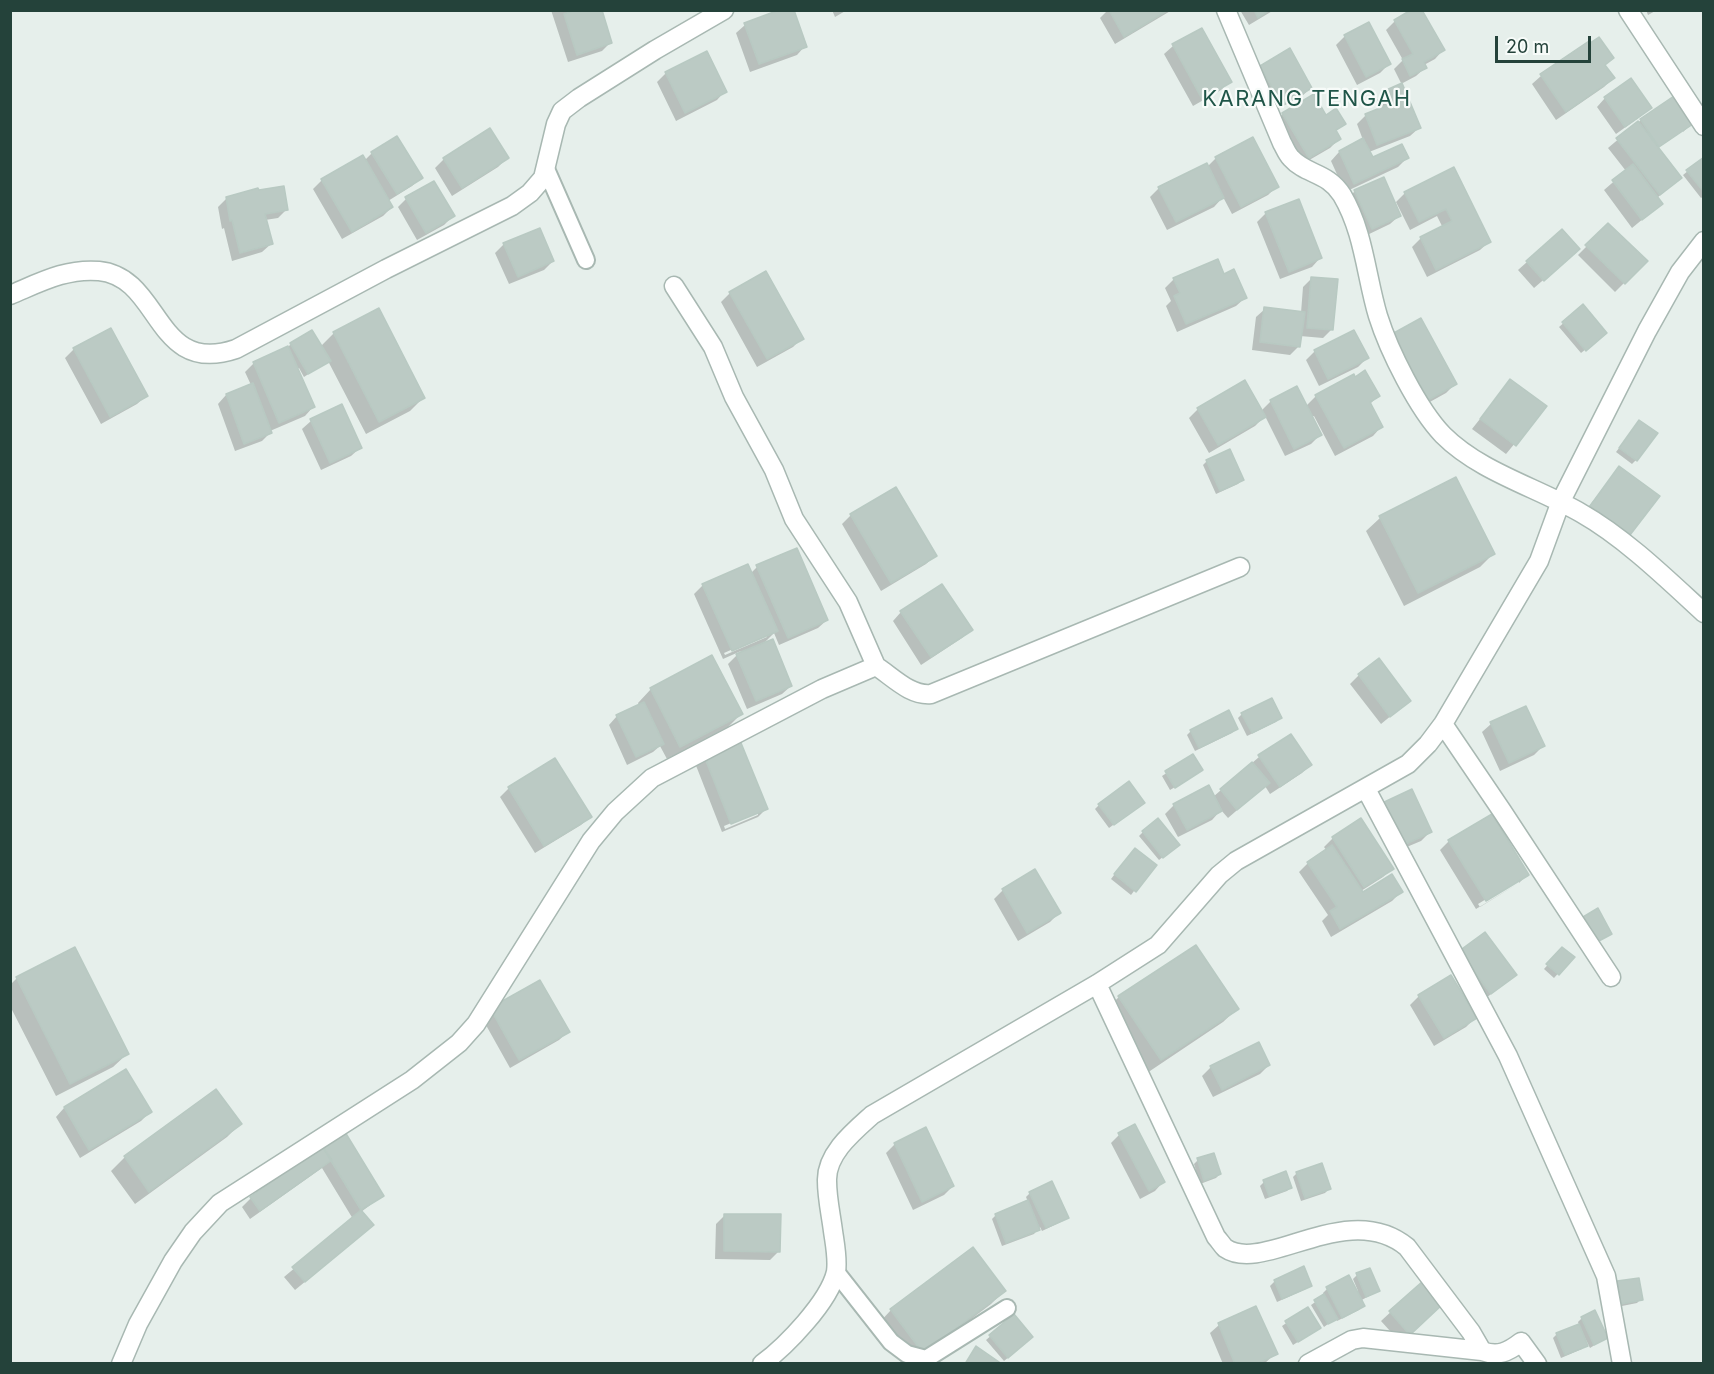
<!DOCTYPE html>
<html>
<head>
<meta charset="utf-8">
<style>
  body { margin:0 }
  #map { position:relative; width:1714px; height:1374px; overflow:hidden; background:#e6efeb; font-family:Inter,sans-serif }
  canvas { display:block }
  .frame { position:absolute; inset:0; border:12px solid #24423a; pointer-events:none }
  .scale { position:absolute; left:1495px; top:36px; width:96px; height:27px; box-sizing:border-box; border:3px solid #24423a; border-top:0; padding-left:8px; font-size:18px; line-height:21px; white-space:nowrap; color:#24423a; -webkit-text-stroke:4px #f7fbf9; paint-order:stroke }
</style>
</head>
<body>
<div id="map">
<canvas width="1714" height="1374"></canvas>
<div class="frame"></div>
<div class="scale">20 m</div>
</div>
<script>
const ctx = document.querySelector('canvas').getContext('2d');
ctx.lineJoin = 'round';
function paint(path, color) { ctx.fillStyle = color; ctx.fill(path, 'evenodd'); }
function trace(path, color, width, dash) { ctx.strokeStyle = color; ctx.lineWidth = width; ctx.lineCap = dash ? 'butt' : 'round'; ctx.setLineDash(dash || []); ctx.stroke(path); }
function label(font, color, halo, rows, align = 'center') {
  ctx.font = font + ' Inter,sans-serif'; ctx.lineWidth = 4.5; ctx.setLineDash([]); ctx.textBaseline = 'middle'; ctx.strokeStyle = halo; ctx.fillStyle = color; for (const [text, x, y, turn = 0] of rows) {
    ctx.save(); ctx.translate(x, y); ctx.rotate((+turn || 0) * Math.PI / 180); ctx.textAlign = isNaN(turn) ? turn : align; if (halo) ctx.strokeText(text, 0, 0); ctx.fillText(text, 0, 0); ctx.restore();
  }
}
const shadow = new Path2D(`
  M551,10H600L610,43L602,51L568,62Z
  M832,10H847L835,17Z
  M1108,10H1172L1115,44L1100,18Z
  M1240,10H1274L1249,25Z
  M1414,10L1443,50L1435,59L1424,65L1425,68L1416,76L1401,84L1419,128L1410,136L1369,152L1372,159L1407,158L1398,167L1345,192L1331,161L1339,152L1363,140L1357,124L1366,115L1380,110L1376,101L1385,92L1402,85L1394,69L1403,60L1386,30L1395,21Z
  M1646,10H1657L1648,15Z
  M745,25L805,46L797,55L750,72L736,33Z
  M1345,36L1389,64L1380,73L1357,85L1336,45Z
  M1588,43L1612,58L1604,66L1613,78L1604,87L1556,120L1532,84L1541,76Z
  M1173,46L1230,81L1221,90L1193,106L1164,54Z
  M1261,67L1311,88L1302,96L1272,112L1252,76Z
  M666,73L725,91L717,100L676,121L657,82Z
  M1605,98L1650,108L1641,116L1616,134L1597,107Z
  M1283,114L1325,117L1344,124L1335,132L1339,139L1330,148L1299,166L1274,123Z
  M1641,120L1691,124L1683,132V129L1652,150L1680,178L1657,198L1661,204L1632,228L1604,190L1626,171L1608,148Z
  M372,153L421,178L412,186L388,201L392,207L383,216L342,239L313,189L322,180L365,160Z
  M507,158L498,167L452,196L435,168L444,159Z
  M1216,158L1277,186L1268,195L1232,214L1223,197L1214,207L1167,230L1150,197L1159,188L1207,167Z
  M1704,158V196L1701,198L1683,175Z
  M1453,169L1489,242L1480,250L1427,277L1412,247L1421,238L1443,228L1437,216L1410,230L1396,202L1405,193Z
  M1355,191L1399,216L1390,224L1363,237L1346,200Z
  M227,198L287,209L278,218L265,220L271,244L262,252L232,261L224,228L222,229L218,207Z
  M406,199L453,216L444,225L417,240L398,207Z
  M1266,213L1320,258L1312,267L1280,279L1257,222Z
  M1608,225L1646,261L1615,292L1578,255Z
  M504,244L553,261L544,270L509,284L495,253Z
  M1570,257L1534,288L1518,270L1527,262Z
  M1223,276L1245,298L1236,306L1177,332L1166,306L1171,301L1165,288L1174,279Z
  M1312,278L1332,329L1323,338L1300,336L1299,346L1290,355L1252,350L1256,317L1265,309L1301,313L1303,287Z
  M730,293L802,338L793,347L757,367L721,302Z
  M1583,306L1601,337L1581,353L1559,327Z
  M334,333L423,398L410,411L366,434L328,361L304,377L299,368L297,369L313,407L305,416L270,431V433L262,441L235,451L218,404L226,395L251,385L245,372L254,363L287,348L291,344L320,347Z
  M1393,335L1455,384L1446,393L1419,408Z
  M74,349L146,396L137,404L101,424L65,358Z
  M1315,351L1367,358L1358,367L1319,386L1306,360Z
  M1355,379L1379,395L1369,405L1381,427L1373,436L1335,456L1314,416L1311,417L1320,435L1311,444L1285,456L1265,416L1255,426L1209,453L1189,418L1198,409L1261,411L1271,401L1297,388L1306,406L1316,396Z
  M1510,381L1545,407L1506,454L1472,429Z
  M311,421L360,448L351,456L321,470L302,429Z
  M1636,426V460L1632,464L1616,452Z
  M1207,461L1242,480L1238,484L1216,494L1203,465Z
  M1619,468L1658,496L1621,543L1582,515Z
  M1455,479L1493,554L1480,567L1404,606L1366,531L1380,518Z
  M851,515L935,556L926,564L881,591L842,524Z
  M757,567L827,620L818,628L779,645L774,633L762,645L791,686L782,694L747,709L728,664L741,651L723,659L694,594L703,585L751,573ZM767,634V637L725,655L724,653Z
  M901,612L971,630L962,638L921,665L893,621Z
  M1359,675L1409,701L1381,724L1350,684Z
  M651,689L741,714L728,727L667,759L660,746L653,752L627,765L609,725L617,716L639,706L638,703Z
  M1525,708L1543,746L1534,755L1500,771L1482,732L1491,724Z
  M1242,714L1280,718L1276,722L1247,736L1238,718Z
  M1236,729L1232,733L1195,751L1187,735L1191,731Z
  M703,755L766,809L758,817L722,832L695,763ZM758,812V815L725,829L724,826Z
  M1193,756L1197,774L1170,790L1162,776Z
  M1259,757L1310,765L1302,773L1270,794L1265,786L1228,818L1221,810L1212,820L1178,837L1165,814L1174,805L1213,797Z
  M509,788L590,817L581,825L535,853L500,797Z
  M1099,805L1139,806L1109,828L1095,809Z
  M1372,814L1430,832L1421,841L1390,854Z
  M1143,832L1174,848L1159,860L1139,836Z
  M1333,838L1392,868L1383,877L1361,891L1363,894L1401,892L1392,901L1331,937L1322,921L1328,915L1299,872L1308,863L1327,851L1324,847Z
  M1449,841L1527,875L1519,883V879L1478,904L1480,907L1519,883L1476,909L1440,850Z
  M1131,853L1134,891L1131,895L1111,879Z
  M1003,890L1059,913L1050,922L1018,941L994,899Z
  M1562,949L1572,958L1554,978L1544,969Z
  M1451,961L1515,975L1481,1002Z
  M17,978L127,1054L113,1067L56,1096L10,1006V985Z
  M540,982L568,1032L559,1040L510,1068L482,1018Z
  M1419,996L1475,1018L1466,1027L1434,1046L1410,1005Z
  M1119,997L1237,1009L1223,1022L1147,1073L1105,1010Z
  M1269,1065L1260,1074L1213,1097L1202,1076L1211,1067Z
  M126,1072L150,1112L141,1121L80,1158L56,1117L64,1108Z
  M215,1091L240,1124L227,1137L135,1204L111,1171L124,1158Z
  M345,1134L382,1196L361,1212L363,1234L295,1290L284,1277L353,1219L322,1168L250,1219L242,1207L251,1198Z
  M1119,1135L1163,1182L1155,1191L1140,1199L1111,1143Z
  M895,1144L953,1186L944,1195L913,1210L886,1153Z
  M1198,1160L1220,1174L1216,1178L1200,1184L1194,1164Z
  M1297,1173L1329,1189L1325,1193L1301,1201L1293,1177Z
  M1264,1182L1291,1187L1287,1191L1265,1199L1260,1186Z
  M1030,1193L1067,1217L1063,1221L1042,1231L1040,1227L1034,1234L1002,1246L992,1219L996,1215L1028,1202L1026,1197Z
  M725,1215L779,1251L770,1260L715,1259L716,1224Z
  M973,1249L1004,1291L991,1304L912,1364H908L878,1324L891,1310Z
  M1303,1268L1310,1285L1306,1289L1277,1302L1270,1286L1274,1282Z
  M1357,1275L1378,1291L1360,1301L1363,1306L1359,1310L1337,1321L1336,1318L1324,1327L1311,1305L1324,1296L1323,1293L1327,1289L1348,1277L1356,1292L1358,1291L1353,1279Z
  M1422,1283L1433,1313L1400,1342L1381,1321Z
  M1617,1283L1641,1299L1637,1303L1617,1307L1613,1287Z
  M1255,1308L1276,1353L1264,1364H1223L1210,1333L1219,1325Z
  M1307,1309L1315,1331L1293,1345L1282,1326Z
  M1014,1316L1028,1341L1004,1361L986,1340Z
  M1582,1318L1606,1338L1590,1348L1585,1338L1583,1339L1586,1345L1582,1349L1561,1358L1553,1338L1557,1334L1579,1325L1578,1322Z`);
const building = new Path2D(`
  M575,10H602L612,43L577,55L564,14Z
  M779,10H794L807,47L759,64L744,23Z
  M1109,10H1168L1124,37Z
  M1254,10H1270L1258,18Z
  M1411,10H1422L1445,50L1424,62L1427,68L1410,76L1402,59L1413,54L1394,20Z
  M1369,22L1391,64L1366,77L1344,35Z
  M1202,28L1232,82L1202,99L1172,44Z
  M1599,37L1614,58L1605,65L1615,78L1566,112L1540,74L1589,41L1590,43Z
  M1290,48L1312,88L1282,105L1260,66Z
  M707,51L727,92L685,113L665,72Z
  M1631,78L1652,108L1625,127L1604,97Z
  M1402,83L1421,128L1377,145L1365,114L1390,104L1384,91Z
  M1314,94L1326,115L1336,108L1346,124L1336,130L1341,139L1309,158L1282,113Z
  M1674,96L1693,124L1659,147L1640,119Z
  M1638,121L1682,178L1660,195L1616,138Z
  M490,128L509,158L462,188L443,158Z
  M397,136L423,178L397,194L371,152Z
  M1253,137L1279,187L1241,207L1215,157Z
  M1363,138L1373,157L1402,144L1409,158L1354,184L1339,151Z
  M363,155L393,207L352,232L321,179Z
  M1704,157V192L1686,170Z
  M1207,163L1224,198L1176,222L1158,187Z
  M1633,164L1663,204L1642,220L1612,180Z
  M1454,167L1491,242L1436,270L1420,237L1452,221L1446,209L1419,222L1404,192Z
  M1384,177L1401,216L1372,229L1354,190Z
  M434,181L455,216L426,233L405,197Z
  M284,186L288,210L265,214L273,244L240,253L232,220L230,221L226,197L258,188L259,190Z
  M1299,199L1322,258L1289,272L1265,212Z
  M1608,223L1648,261L1625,284L1585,245Z
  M540,228L554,261L518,277L503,243Z
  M1562,229L1580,249L1544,281L1526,261Z
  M1218,259L1224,274L1234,269L1247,298L1186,324L1174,296L1180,293L1173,278Z
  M766,271L804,339L767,359L729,292Z
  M1311,277L1338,279L1333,330L1307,328Z
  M1583,304L1607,333L1586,351L1562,322Z
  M1264,307L1305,312L1300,347L1260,342Z
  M379,308L425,398L379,422L333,332Z
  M1421,318L1457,384L1428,400L1392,334Z
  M111,328L148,396L110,417L73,348Z
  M312,330L331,361L308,374L290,343Z
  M1354,330L1369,358L1328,379L1314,350Z
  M288,346L315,407L279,423L253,362Z
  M1365,370L1380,396L1370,402L1383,427L1344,448L1315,395L1354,374L1355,377Z
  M1510,379L1547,406L1516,446L1480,419Z
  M1245,380L1266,417L1218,445L1197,408Z
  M253,383L272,433L244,444L226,394Z
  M1297,386L1322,435L1294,449L1270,400Z
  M342,404L362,448L330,463L310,419Z
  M1639,420L1658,433L1637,461L1619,448Z
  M1230,449L1244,480L1220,491L1206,460Z
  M1619,466L1660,496L1630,535L1590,506Z
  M1456,477L1495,554L1418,593L1379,516Z
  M896,487L937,556L891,583L850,514Z
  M797,548L828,620L788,638L756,565Z
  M748,564L778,631L732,651L702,584Z
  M942,584L973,630L931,657L900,611Z
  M773,639L792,686L756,701L736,654Z
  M712,655L743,714L680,747L650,688Z
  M1379,658L1411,701L1390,717L1358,674Z
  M1272,698L1282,718L1252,733L1241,713Z
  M644,702L664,744L636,757L616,715Z
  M1526,706L1545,746L1509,763L1490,722Z
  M1229,710L1238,729L1199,748L1190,730Z
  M1291,734L1312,765L1280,787L1258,755Z
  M739,738L768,809L731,824L703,753Z
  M1193,754L1203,770L1175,788L1165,771Z
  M555,758L592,817L544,846L508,787Z
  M1252,762L1270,783L1237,810L1220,789Z
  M1129,781L1145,803L1114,825L1098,804Z
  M1209,785L1222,811L1187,830L1173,804Z
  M1412,789L1432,832L1399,847L1380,804Z
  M1492,814L1529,875L1486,901L1448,840Z
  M1158,818L1180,845L1163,858L1142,831Z
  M1361,818L1394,869L1364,887L1332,837Z
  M1332,845L1363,892L1392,874L1403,892L1340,929L1330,911L1337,907L1307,862Z
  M1135,848L1157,865L1136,892L1114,874Z
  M1035,869L1061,913L1027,933L1002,889Z
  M1598,908L1612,934L1597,942L1583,917Z
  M1485,932L1517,975L1491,994L1459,951Z
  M1196,945L1239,1009L1161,1060L1118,996Z
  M75,947L129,1054L70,1084L16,977Z
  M1562,947L1575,957L1559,975L1546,964Z
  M1451,975L1477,1018L1444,1038L1418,995Z
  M540,980L570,1032L519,1060L490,1008Z
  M1259,1042L1270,1065L1222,1090L1210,1066Z
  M126,1069L152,1112L89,1150L64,1107Z
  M216,1089L242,1124L149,1192L124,1156Z
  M1135,1124L1165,1182L1149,1191L1118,1133Z
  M926,1127L954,1186L922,1202L894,1143Z
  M345,1132L384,1196L361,1210L322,1146Z
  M322,1146L332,1160L260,1211L250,1197Z
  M1214,1153L1221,1174L1204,1181L1197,1158Z
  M1322,1163L1331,1189L1305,1198L1296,1172Z
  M1286,1171L1292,1188L1269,1196L1263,1180Z
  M1052,1181L1069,1218L1046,1228L1029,1192Z
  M1028,1200L1040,1230L1006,1243L995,1214Z
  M361,1210L374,1225L305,1282L292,1267Z
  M724,1214H781L780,1252L724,1251Z
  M973,1247L1006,1291L923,1353L890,1309Z
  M1304,1266L1312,1286L1282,1299L1274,1280Z
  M1370,1268L1380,1291L1366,1297L1356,1273Z
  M1349,1275L1365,1306L1342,1318L1326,1287Z
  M1639,1278L1643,1300L1620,1304L1617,1281Z
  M1423,1281L1443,1304L1410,1335L1389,1311Z
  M1324,1294L1338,1319L1328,1324L1314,1300Z
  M1256,1306L1278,1354L1256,1364H1235L1218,1323Z
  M1308,1307L1321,1328L1298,1342L1285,1321Z
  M1595,1310L1608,1338L1594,1345L1581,1317Z
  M1014,1314L1033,1337L1008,1358L989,1335Z
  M1579,1324L1588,1346L1565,1355L1556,1333Z
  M976,1346L1002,1364H965Z`);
const service = new Path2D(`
  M546,169L586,260
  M836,1272L891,1342L907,1354L926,1359L1007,1308`);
const minor = new Path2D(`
  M1226,10L1282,143C1285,148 1287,154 1291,158C1306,175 1328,172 1342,195C1364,232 1366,276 1378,316C1389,351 1418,409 1443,435C1480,472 1536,487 1581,513C1625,538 1667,579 1704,613
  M1628,10L1704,126
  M674,286L713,347L734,397L774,470L794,519L848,602L876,666
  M10,295C39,283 66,268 99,271C162,277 154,377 236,349L386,269L512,206L530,193L543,178L556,124L562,111L579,98L655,50L724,10
  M1443,724L1502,811L1611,977
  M1366,789L1508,1056L1606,1276L1622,1364
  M1097,984L1216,1237C1219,1240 1222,1245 1225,1248C1264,1275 1347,1198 1407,1247L1471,1332L1482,1351C1498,1357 1508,1352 1521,1342L1537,1364
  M121,1364L138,1324L173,1261L193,1232L220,1203L412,1080L459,1043L476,1024L591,841L615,812L652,778L822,689L876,666C893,677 910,696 931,694L1240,567
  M762,1364C786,1346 829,1302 836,1272C838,1259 835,1245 833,1231C831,1215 827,1198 827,1181C826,1154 853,1132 872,1115L1097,984L1158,945L1219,875L1236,861L1408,764L1428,744L1443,724L1539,561L1561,501L1647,331L1680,272L1704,241
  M1308,1364L1352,1340L1363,1338L1482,1351`);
const quarterNames = [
  ["KARANG TENGAH",1307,99]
];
paint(shadow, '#0003');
paint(building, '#bbcac4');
trace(building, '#b8c9c2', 1.5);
trace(service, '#a8b8b2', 20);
trace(minor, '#a8b8b2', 21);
trace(service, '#fff', 16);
trace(minor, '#fff', 18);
ctx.letterSpacing = '1.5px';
label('22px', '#1f5548', '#f7fbf9', quarterNames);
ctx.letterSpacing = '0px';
</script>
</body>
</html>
